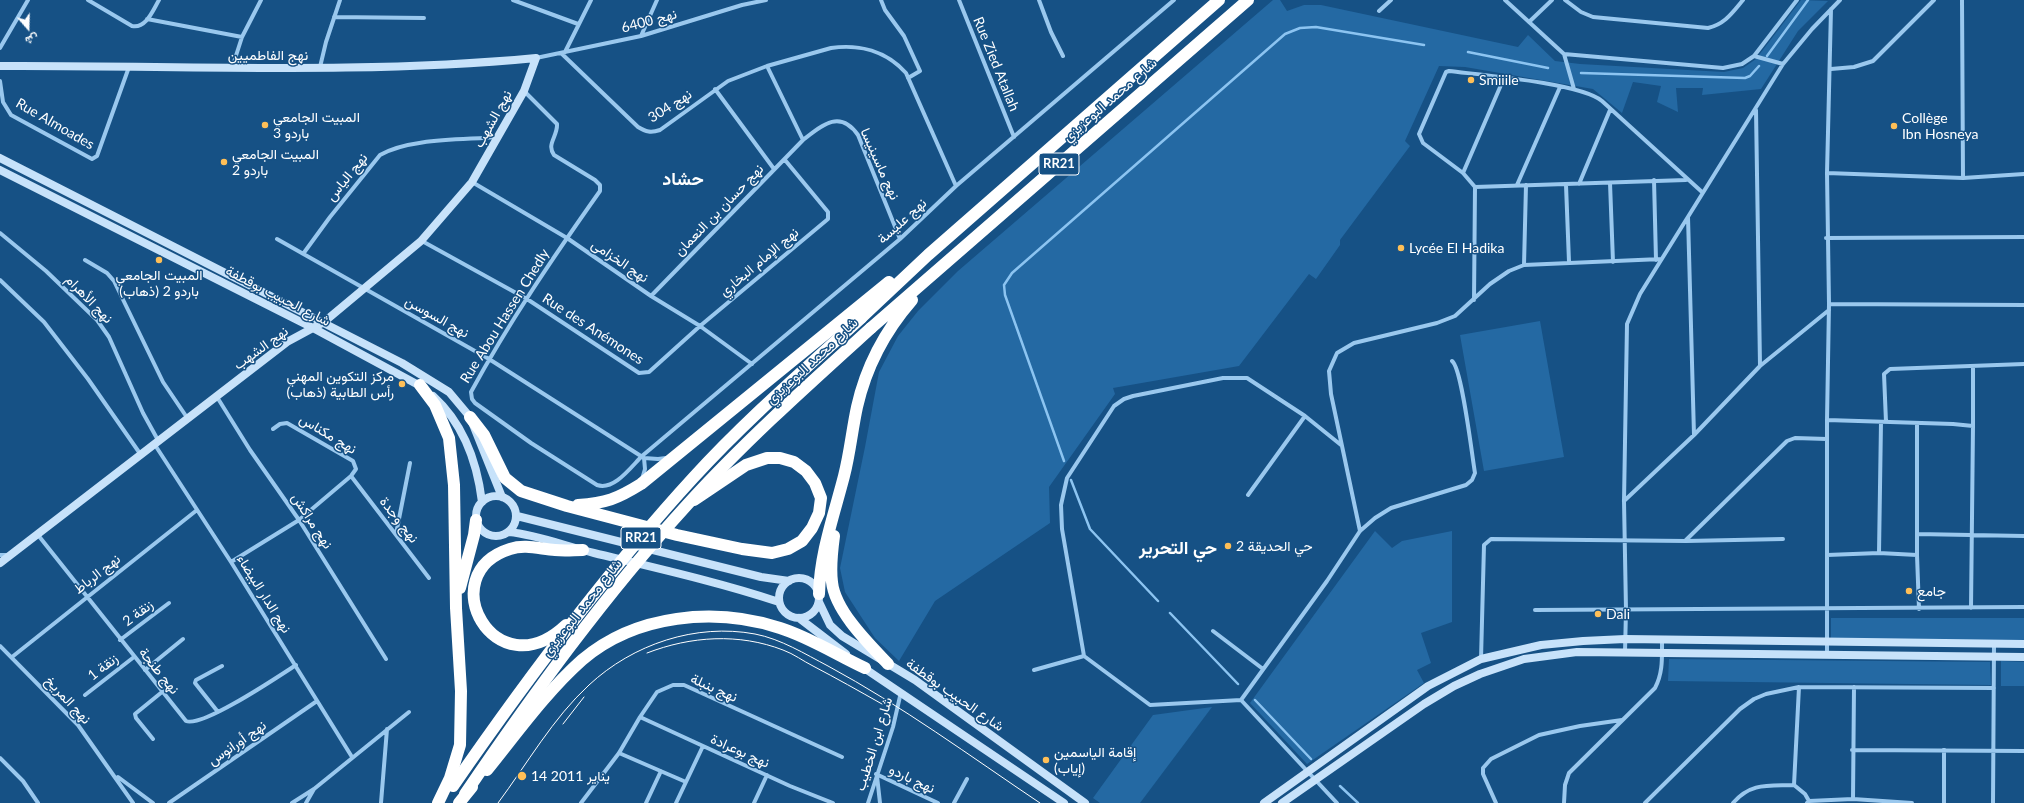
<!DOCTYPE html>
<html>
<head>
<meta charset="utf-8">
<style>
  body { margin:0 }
  #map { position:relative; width:2024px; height:803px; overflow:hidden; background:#165185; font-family:Lato,Vazirmatn,sans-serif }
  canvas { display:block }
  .north { position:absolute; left:8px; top:8px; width:40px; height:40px; -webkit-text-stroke:3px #165185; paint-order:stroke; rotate:160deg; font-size:11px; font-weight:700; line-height:16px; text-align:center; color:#fff }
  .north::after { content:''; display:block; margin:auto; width:14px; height:18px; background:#fff; clip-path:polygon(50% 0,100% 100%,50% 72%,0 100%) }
</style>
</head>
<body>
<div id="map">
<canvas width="2024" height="803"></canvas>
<div class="north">ش</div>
</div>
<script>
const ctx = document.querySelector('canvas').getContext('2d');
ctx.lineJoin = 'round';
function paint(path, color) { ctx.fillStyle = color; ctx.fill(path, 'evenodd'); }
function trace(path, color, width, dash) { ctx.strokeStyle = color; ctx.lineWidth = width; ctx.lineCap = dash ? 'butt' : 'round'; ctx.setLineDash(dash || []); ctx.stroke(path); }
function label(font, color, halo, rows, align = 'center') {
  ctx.font = font + ' Lato,Vazirmatn,sans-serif'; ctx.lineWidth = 3; ctx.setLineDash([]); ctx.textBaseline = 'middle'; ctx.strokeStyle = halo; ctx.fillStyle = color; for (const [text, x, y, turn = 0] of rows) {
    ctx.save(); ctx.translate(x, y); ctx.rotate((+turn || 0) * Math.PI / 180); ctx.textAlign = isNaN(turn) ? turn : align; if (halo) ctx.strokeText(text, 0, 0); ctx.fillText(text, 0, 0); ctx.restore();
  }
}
const green = new Path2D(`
  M1273,0H1280L1287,11L1304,5H1321L1518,47L1528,35L1555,61L1580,64L1724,72L1743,68L1756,59L1801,0L1828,1L1798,31L1761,89L1702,95L1703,88H1676L1678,112L1657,102L1661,86L1633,82L1622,113L1593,89L1465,67L1439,66L1405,141L1410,146L1340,240V245L1316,279L1309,274L1239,366L1113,388L1115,394L1049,487L1050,523L935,601L899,661L875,638L845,592L840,568L865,447L879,372L898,336L918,311L958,271Z
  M1540,321L1564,457L1484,471L1460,335Z
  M1375,531L1392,548L1402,541L1452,531V622L1421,633L1431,663L1417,670L1424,683L1307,764L1250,703Z
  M1831,618H2024V640H1831Z
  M1669,659L1990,662L1991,685L1668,681Z
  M2001,661L2024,662V686H2001Z
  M1212,707L1140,803H1100L1093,798L1153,715Z`);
const stream = new Path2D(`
  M1468,52L1548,68
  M1767,56L1808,0
  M1581,73L1745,78L1750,76L1759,66
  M1064,461L1005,295L1004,285L1012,273L1285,34L1300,28L1316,27L1424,45
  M1071,480L1090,529L1158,601
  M1170,613L1238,684
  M1255,700L1311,759
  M1340,786L1358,803`);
const street = new Path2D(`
  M88,0L132,26C146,29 153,10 159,0
  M513,0L578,24
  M881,0L885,10L904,36L920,71L908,78
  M959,0L1014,137
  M1039,0L1051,32L1063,56
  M1505,0L1564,54L1574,89
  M1565,0L1581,12L1593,17L1708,28C1725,24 1732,13 1743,0
  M1962,0L1963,178
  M1379,11L1391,0
  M334,17L424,18
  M147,19L242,37
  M1529,22L1552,0
  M641,36L657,0
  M0,48L28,0
  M565,52L591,0
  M561,53L638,127C646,132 651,133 660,130L728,81L767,66L831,48C859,44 886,51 906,73L956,186
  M1564,54L1723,68L1742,64L1754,56L1797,0
  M1754,56L1783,64
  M536,58L641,36L742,5L766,0
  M767,66L803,140
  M320,67L326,42L340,0
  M232,68L242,37L261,0
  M1831,69L1854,67L1873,61L1934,0
  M0,81L3,102L11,115L92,159L97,156L129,67
  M715,89L774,169
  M524,91L557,124C558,136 546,144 554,155L595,180L600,185V191C554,256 509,322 471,392L472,399L475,403L531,443L597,485C614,491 631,467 642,456L900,239L956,186L1174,0
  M1756,110L1760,366
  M1463,173L1504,78
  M1827,173L1963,178L2024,174
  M1654,180L1656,260
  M472,182L567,238L651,296L700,326L752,364
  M1610,183L1613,262
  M1579,184L1610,110
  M1517,185L1560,87
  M1566,185L1569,262
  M1475,187L1686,180
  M1688,217L1694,435
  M0,233L46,271L97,320L109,337L143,413L159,442
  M1826,238L2024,237
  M277,239L489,359L644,458L658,459L666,458
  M422,241L527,299L639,373L649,372L700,326L828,219V212L785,160
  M303,254L330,217L380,155C409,138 463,140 497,137
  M85,260L107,273L114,281L163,382L188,419
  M1524,265L1526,185
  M0,280L44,322L88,379L141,455
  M651,296L803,140C822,125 840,109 858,135L900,239
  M1474,300L1475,187L1463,173L1423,143L1419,134L1446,72L1449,71C1481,75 1580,83 1602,101L1702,192
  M1829,304L2024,305
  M217,397L250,450L299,520L386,659
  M1827,420L1953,424L1973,426L1971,608
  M1886,422L1884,374L1890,369L2024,364
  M1973,426V366
  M155,445L231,562L352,757
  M351,476L429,578
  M642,479L645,469L644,458
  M1248,495L1305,416
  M1624,501L1694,435L1760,366L1829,310
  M1360,531L1331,394L1329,371L1337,353L1354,343L1437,323L1455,316L1490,284L1509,271L1524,265L1661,259
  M396,534L410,463
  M1917,534L2024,536
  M38,535L186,721C202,728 279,676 296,665
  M1686,540L1787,441L1795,438L1827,439
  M1879,553L1881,422
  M0,555H10
  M1827,555L1879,553L1917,555V423
  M1917,555L1919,609
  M231,562L299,520L351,476L356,469L353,461L287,423L280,424L273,429
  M1535,610L2024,607
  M1213,631L1263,669
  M120,640L169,603
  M0,646L78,725L133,803
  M1625,652L1626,610L1624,501L1627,324L1640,294L1783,64L1812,29L1840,0
  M1827,655V420L1829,304L1827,173L1831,9
  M12,657L197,510
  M1481,659L1484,545L1491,539L1686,541L1783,539
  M145,670L183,639
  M1034,670L1084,656
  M85,695L134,657
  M1241,700L1150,705L1084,656L1062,529L1061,505L1067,478L1114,406L1124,399L1133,396L1223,378H1247L1305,416L1341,445
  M1241,700L1327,581L1360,531L1375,518L1391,508L1466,485L1472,480L1475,473C1472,456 1462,368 1452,361
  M1241,700L1337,803
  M218,712L195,683L196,680L222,666
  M640,717L790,786L833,803
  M153,739L136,718L135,714L162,692
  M1852,750L2024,751
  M1944,750V803
  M619,753L686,782
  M0,758L23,781L38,803
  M876,774L938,803
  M877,776L880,803
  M118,777L153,803
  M1794,785L1799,687
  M1853,799L1854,687
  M169,803L317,701
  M292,803L314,789L409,712
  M306,803L314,789
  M381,803L387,729
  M581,803L619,753L640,717L657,692L673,685H684L842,757
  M646,803L661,771
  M676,803L703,746
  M754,803L767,775
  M868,803L893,727L901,692
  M954,803L967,779
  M1496,803L1483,774V768L1491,759L1539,735L1580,726L1622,720
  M1564,803L1565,785L1569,773L1655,688C1663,673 1662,658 1662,641
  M1645,803L1740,709L1754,699L1766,694L1799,687L1994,688
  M1733,803C1751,782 1769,786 1794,785L1805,794L1809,801
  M1807,803L1809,801L1853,799L1912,803
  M1993,803L1994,644`);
const secondary = new Path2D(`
  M0,66C179,65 358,75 536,58L524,91L472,182L421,241L324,322L287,342L0,563
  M0,158L402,363L449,392L470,417L502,497
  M0,170L313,328L424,388
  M433,396C464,424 477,461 482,502
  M476 516a20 20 0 1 1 40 0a20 20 0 1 1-40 0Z
  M517,516L761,577L789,581
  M509,532C538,535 565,546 594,553C656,568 718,582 779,602
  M779 598a20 20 0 1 1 40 0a20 20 0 1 1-40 0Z
  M819,602L830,625L842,636L915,680L1085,803
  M799,618L846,654
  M861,666L1064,803
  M1264,803L1428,686L1481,659L1541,645L1583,641L1625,639L2024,644
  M1282,803L1424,704L1454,686L1480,674L1524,659L1577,652L2024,657`);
const highway = new Path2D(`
  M861,318L928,255L1219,0
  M871,328L1248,0
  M420,385L435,405L449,438L454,485L456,608L461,691L460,745L450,778L438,803
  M470,417L484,435L505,478L521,491L567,506L677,535L742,549L772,553L788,549L802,541L812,528L819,513L821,498L815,483L806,471L794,462L780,458H767L746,465L694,500
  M578,505C606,503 617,499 641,484L889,282
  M834,536C832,551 830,567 832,582C835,611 869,644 888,664
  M460,588L474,535L476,520
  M819,594C820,553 834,515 844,476C850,453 852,430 857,407C866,367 885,331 912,300
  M566,625C495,692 431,574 510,549C525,544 540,549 555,550C565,551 574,550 583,550
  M487,770C517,733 546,692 582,660C636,614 715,607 780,628C809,637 837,655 865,668
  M459,803L472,787`);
const tram = new Path2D(`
  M647,653C691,636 739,633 783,650C794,654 803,661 813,666C836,678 859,691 882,704
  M563,724L584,697
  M498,803C527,764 553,718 589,685C633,644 696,623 755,634C781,639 805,654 828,666C902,706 970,756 1040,803`);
const highwayBridge = new Path2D(`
  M453,786C527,679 605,574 693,478C745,421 804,370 861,318
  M465,794C533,694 605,595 687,505C744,442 808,385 871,328`);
const markers = [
  [1471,80,4,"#ffbf57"],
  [265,125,4,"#ffbf57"],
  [1894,126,4,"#ffbf57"],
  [224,162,4,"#ffbf57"],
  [1401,248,4,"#ffbf57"],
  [159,260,4,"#ffbf57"],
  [402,384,4,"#ffbf57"],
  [1228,546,4,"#ffbf57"],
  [1909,591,4,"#ffbf57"],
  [1598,614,4,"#ffbf57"],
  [1046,760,4,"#ffbf57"],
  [522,776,5,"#ffbf57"]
];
const shields = [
  [1059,164,40],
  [641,538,40]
];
const shieldNames = [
  ["RR21",1059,164],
  ["RR21",641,538]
];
const streetNames = [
  ["نهج 6400",649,21,-15],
  ["نهج الفاطميين",268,55],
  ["Rue Zied Atallah",996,64,68],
  ["شارع محمد البوعزيزي",1110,100,-41],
  ["نهج 304",670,106,-33],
  ["نهج الشهب",493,119,-61],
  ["Rue Almoades",55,124,30],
  ["نهج ماسينيسا",880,164,66],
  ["نهج الياس",347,177,-51],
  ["نهج حسان بن النعمان",719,210,-46],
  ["نهج عليسة",902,221,-42],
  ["نهج الخزامى",620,261,34],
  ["نهج الإمام البخاري",759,262,-40],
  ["شارع الحبيب بوقطفة",278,296,27],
  ["نهج الأهرام",89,299,46],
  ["Rue Abou Hassen Chedly",505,316,-58],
  ["نهج السوسن",437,317,29],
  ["Rue des Anémones",593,329,33],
  ["نهج الشهب",261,348,-36],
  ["شارع محمد البوعزيزي",812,361,-43],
  ["نهج مكناس",328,434,31],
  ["نهج وجدة",399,520,52],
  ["نهج مراكش",312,521,57],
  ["نهج الرباط",97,574,-38],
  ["نهج الدار البيضاء",264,594,58],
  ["شارع محمد البوعزيزي",582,608,-52],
  ["زنقة 2",138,613,-37],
  ["زنقة 1",103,667,-38],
  ["نهج طنجة",159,671,51],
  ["نهج بنبلة",714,688,24],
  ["شارع الحبيب بوقطفة",955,695,35],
  ["نهج المريخ",68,700,47],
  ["نهج أورانوس",237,743,-35],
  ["شارع ابن الخطيب",874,744,-73],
  ["نهج بوعرادة",740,751,24],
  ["نهج باردو",912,779,25]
];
const poiNames = [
  ["Smiiile",1479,80],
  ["المبيت الجامعي",273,117],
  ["باردو 3",273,133],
  ["Collège",1902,118],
  ["Ibn Hosneya",1902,134],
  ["المبيت الجامعي",232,154],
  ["باردو 2",232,170],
  ["Lycée El Hadika",1409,248],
  ["المبيت الجامعي",159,275,"center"],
  ["باردو 2 (ذهاب)",159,291,"center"],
  ["مركز التكوين المهني",394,376,"right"],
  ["رأس الطابية (ذهاب)",394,392,"right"],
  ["حي الحديقة 2",1236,546],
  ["جامع",1917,591],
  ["Dali",1606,614],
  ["إقامة الياسمين",1054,752],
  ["(إياب)",1054,768],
  ["14 يناير 2011",531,776]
];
const districtNames = [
  ["حشاد",683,179],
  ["حي التحرير",1178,548]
];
paint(green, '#2469a3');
trace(stream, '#8cc4f1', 2.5);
trace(street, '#9ac8ee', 4);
trace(secondary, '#c7e2fa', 8);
trace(highway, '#fff', 12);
trace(tram, '#fff', 1);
trace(highwayBridge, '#fff', 12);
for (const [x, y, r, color] of markers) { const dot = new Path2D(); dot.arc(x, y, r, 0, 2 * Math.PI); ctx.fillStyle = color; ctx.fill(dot); trace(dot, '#165185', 1.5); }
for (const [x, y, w] of shields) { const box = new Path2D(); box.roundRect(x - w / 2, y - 11, w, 22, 3); ctx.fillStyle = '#165185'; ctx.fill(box); trace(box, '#fff', 1); }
label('bold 13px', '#fff', null, shieldNames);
label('14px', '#fff', '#165185', streetNames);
label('14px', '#fff', '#165185', poiNames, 'left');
label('bold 18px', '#fff', '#165185', districtNames);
</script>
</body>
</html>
